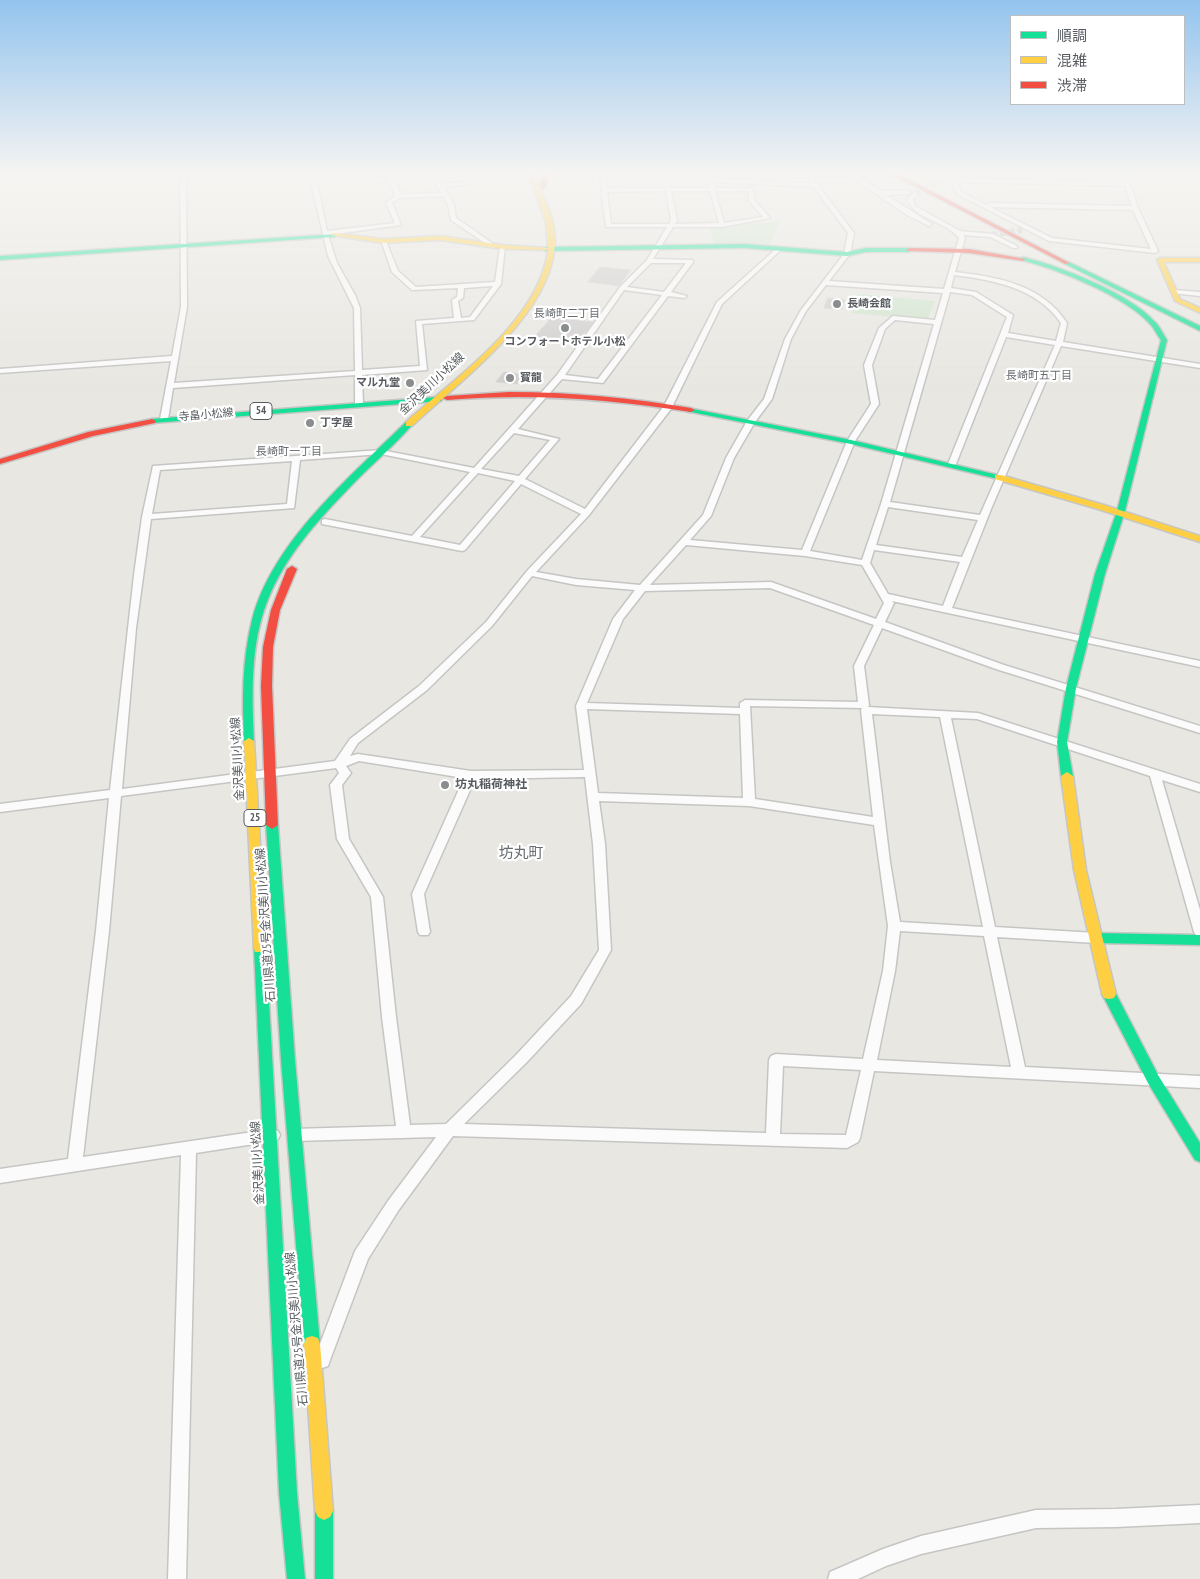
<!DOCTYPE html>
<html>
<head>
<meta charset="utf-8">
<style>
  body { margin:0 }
  #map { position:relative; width:1200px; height:1579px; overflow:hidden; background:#e8e7e2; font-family:"PT Sans Narrow","Noto Sans JP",sans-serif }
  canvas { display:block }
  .legend { position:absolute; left:1010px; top:15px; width:175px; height:90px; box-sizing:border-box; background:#fff; border:1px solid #bcbebf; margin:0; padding:6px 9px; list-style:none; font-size:15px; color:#585c60 }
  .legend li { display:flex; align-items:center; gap:10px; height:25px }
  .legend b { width:25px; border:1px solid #bcbebf }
</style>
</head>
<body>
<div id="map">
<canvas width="1200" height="1579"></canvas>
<ul class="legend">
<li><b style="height:6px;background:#16e098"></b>順調</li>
<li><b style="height:6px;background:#ffcf43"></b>混雑</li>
<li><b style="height:6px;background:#f24e42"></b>渋滞</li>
</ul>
</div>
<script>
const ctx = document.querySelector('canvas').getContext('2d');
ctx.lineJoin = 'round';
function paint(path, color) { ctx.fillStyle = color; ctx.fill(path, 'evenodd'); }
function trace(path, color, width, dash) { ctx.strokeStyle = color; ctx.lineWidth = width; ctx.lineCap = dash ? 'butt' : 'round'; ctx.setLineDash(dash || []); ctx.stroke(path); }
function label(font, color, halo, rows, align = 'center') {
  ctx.font = font + ' "PT Sans Narrow","Noto Sans JP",sans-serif'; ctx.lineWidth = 4.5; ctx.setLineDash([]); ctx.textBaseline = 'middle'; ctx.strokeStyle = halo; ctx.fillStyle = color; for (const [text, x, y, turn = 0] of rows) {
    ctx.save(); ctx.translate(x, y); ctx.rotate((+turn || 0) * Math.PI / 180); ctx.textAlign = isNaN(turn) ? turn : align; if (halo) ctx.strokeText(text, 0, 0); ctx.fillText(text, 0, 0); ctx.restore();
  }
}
const green = new Path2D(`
  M780,221L770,245H715L709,228Z
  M858,294L935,301L927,320L852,313Z`);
const building = new Path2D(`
  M600,267L631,270L619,286L588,282Z
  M828,298L845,300L842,309L824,308Z
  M552,317L593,322L576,344L532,340Z
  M504,372L524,374L517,384L496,382Z`);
const streetTunnel = new Path2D(`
  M915,194L937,182
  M991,235L1022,230`);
const street = new Path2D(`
  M180,172H186L187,307L174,383L355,371L354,308L328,256L309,172H315L327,231L395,223L386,203L395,196L392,187L380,172H386L398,187L400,194L441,193L429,172H435L442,184L472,181L474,172H480L476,183L444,187L454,205L456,218L492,243V245H488L451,220L448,205L443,196L399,198L392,203L401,225L328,235L337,263L355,295L360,308L362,370L420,366L416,321L454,318L452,300L457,297L458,288L412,290L392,272L381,240L386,241L398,271L416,287L495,282L500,247L505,246L501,284L474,320L422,324L427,370L362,375L363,404L359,406L355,404V375L173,388L168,419L164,421L160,419L171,361L0,373V369L172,356L181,307ZM493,286L470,317L461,318L458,301L463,298L464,288Z
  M599,172H605L607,188H665L662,172H668L671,188H709L712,181L710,180L713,178L811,183L803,172L875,175L873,178L859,177L881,191H911L909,194L886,195L932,224L929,226L907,215L851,177H812L854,233L850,254L829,281L944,289L959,238C946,221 915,220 907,199L915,192L918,194L913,199L915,206L960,231L993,234L1017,246V248H1013L990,237L963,235L965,238L955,272C999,277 1042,285 1067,323L1063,342L1200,364V368L1061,346L991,509L952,608L1200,661V667L892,601L894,603L885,622L1004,665L1200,726V733L996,669L882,628L864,666L869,705L868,707L978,713L1200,784V792L1162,780L1200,910V937L1196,935L1194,932L1150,776L977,719L951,718L995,927L1096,933L1100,935L1102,938L1100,941L1096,943L997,937L1025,1067L1200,1076V1088L874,1071L860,1138L858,1142L847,1148L453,1136L398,1211L368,1259L330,1360L328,1366L322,1368L316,1366L314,1360L355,1251L388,1201L436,1137L294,1141L289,1139L287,1135L289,1131L294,1129L396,1126L382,1017L371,897L337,839L330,785L339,773L336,768L121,796L109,931L83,1157L273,1129L278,1131L280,1135L278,1139L273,1141L196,1153L186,1579H168L181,1155L0,1183V1169L68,1159L96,931L109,798L0,812V804L110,790L134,575L142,517L153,466L381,450L474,468L557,375L620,287L647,260L667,227H606ZM714,182L814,187L848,233L844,254L801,310L785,339L764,399L747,421L726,458L703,515L640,585L576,579L536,572L589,515L671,409L722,304L783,248L778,247L717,302L664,406L585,509L525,479L559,439L518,429L562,379L603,383L668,296L684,298L687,296L671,292L693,262V260L653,259L673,227H722L770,218L755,201L753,188H715ZM666,191L671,220L669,224H611L607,192ZM671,191H710L719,223L675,224L677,220ZM715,191H748L749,201L763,217L724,223ZM651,263H686L664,292L627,287ZM954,275C994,280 1037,288 1061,323L1056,341L1008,333L1013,315L976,292L951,288ZM826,285L943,293L935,320L893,316L879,328L864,365L871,404L847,441L802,550L690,540L711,516L734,458L755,422L772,399L791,339L806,311ZM624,290L662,295L598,379L565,375ZM950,292L972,295L1007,317L948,464L949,466L956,464L1006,337L1055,345L980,515L890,502ZM895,320L934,324L881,504L862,560L810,551L855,441L879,404L872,365L885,329ZM514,433L550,440L519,476L481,469ZM381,454L470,472L412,536L325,519L322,520V524L462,551L465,550L521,484L581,514L527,571L486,622L419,686L350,739L335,761L122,789L136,628L151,519L294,508L300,460ZM292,461L287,504L152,514L160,470ZM478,473L515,481L460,545L420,537ZM888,507L978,520L962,557L876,545ZM686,545L805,556L862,565L884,603L876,619L771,582L650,585ZM874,550L960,562L943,606L888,594L870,563ZM532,576L576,585L635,590L613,619L576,706L584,770L471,771L358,754L350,756L358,743L427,690L492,626ZM770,588L874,625L854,666L858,702L745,700L740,703V708L587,703L623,619L645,591ZM750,706L862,708L861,710L873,817L755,799ZM587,709L740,714L743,798L598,793ZM872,714L940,717L983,927L900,922L890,862ZM359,761L464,778L412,894L418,932L420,935H428L430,932L424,894L475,779L585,777L593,844L599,950L571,996L516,1055L446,1124L410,1125L396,1017L383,897L349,839L342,785L351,773L346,766ZM599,801L749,806L874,825L888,926L883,971L863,1059L776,1054L771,1056L769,1060L766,1133L464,1124L526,1063L581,1004L611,950L605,844ZM900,931L984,936L1011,1067L877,1060L895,971ZM783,1066L861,1070L846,1135L780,1134Z
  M940,172H946L945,178L939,183H935L939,177Z
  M948,172H954L956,178L1124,182L1120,172H1126L1138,208L1158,251L1155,253L1049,241L957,194ZM957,182L1125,186L1132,206L989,203L986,205L961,192ZM990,207L1133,210L1151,249L1052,238Z
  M1174,290L1200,292V296L1172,293L1171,292Z
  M1200,1505V1523L1116,1527L1036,1528L921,1554L886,1566L858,1579H828L830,1572L883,1549L921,1536L1036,1510L1116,1509Z`);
const fast = new Path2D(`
  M336,234L337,235L334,237L0,260V256Z
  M744,244L847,252L866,248H909L912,250L909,252H866L847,256L744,248L546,251L543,249L546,247Z
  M1023,257C1060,266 1129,293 1154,321C1160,326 1163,334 1167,340L1125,511L1105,574L1076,688L1067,742L1073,776L1067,780L1061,776L1057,742L1066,688L1095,574L1117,511L1161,340C1157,335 1154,328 1150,324C1125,296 1057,269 1021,260V258Z
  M1065,262H1069L1200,326V331L1065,264Z
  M438,397L442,399L441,401L152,423L148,421L152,419Z
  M688,408L851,440L998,475L1002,477L998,479L851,444L691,412H688Z
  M406,422L413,424C394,446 371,465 351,486C318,520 284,557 267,602C250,646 252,695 254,741L253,743H245L244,741C242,701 242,660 252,620C272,542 350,477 406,422Z
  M272,821L278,825L295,1060L320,1344L318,1350L312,1352L306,1350L304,1344L281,1060L266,825Z
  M1096,933L1200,935V945L1096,943L1092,941L1090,938L1092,935Z
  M260,944L265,946L266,949L297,1493L305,1579H287L279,1493L254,949L255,946Z
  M1109,989L1114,990L1158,1075L1200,1143V1162L1195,1160L1148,1083L1102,994L1104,990Z
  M324,1502L330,1505L333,1511V1579H315V1511L318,1505Z`);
const slow = new Path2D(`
  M528,172H534C542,194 555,217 555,241C554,313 461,380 412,426H406V422C456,377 539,321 548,250L503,249L440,240L383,243L331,235L334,233L383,239L440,236L503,245L548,248L546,223Z
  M1200,258V262H1164L1180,299L1200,308V313L1175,301L1157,260L1160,258Z
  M995,475H1001L1104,505L1200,536V542L1098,509L995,479Z
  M249,738L254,741L266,949L265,952H255L254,949L244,741Z
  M1067,772L1073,776L1086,870L1116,994L1114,998L1109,999L1104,998L1102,994L1074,870L1061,776Z
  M312,1336L318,1338L320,1344L333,1511L330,1517L324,1520L318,1517L315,1511L304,1344L306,1338Z`);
const jam = new Path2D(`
  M542,172H548L546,187L543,189L540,187Z
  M887,172H894L1070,263L1065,264Z
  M909,248L969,249L1026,259L1023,261L969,253L907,251L906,250Z
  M509,392C571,392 631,398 691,408L695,410L691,412C609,399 530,393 447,400L443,398L447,396Z
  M152,419L156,421L155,423L93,436L0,464V459L88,432Z
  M292,566L297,569L280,610L273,647L272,686L278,825L272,829L266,825L261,686L263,647L271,610L287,569Z`);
const markers = [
  [837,304,5,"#8a8d8e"],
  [565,328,5,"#8a8d8e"],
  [510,378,5,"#8a8d8e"],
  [410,383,5,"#8a8d8e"],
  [310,423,5,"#8a8d8e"],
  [445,785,5,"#8a8d8e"]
];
const farPoinames = [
  ["長崎会館",847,304],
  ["コンフォートホテル小松",565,342,"center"],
  ["寳龍",520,378],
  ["マル九堂",400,383,"right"],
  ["丁字屋",320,423]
];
const farNeighbourhoodnames = [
  ["長崎町二丁目",567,314],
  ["長崎町五丁目",1039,376],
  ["長崎町一丁目",289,452]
];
const shields = [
  [261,411,22],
  [255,818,22]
];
const shieldNames = [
  ["54",261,411],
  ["25",255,818]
];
const farStreetnames = [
  ["寺畠小松線",206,415,-5]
];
const streetNames = [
  ["金沢美川小松線",432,384,-43],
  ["金沢美川小松線",238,759,-93],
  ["石川県道25号金沢美川小松線",266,925,-94],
  ["金沢美川小松線",258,1163,-93],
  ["石川県道25号金沢美川小松線",297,1329,-95]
];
const poiNames = [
  ["坊丸稲荷神社",455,785]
];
const quarterNames = [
  ["坊丸町",521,854]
];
paint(green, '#d0e5cd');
paint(building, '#d0cecc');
trace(building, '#d7d5d1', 1);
trace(streetTunnel, '#c4c4c2', 6, [6, 3]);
trace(street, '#c5c5c4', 3);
trace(fast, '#c5c6c5', 3);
trace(slow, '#c5c6c5', 3);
trace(jam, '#c5c6c5', 3);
paint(street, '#fcfbfb');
paint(fast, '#16e098');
paint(slow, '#ffcf43');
paint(jam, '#f24e42');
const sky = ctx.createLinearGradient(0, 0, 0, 393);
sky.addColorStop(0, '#93c4ee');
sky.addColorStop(0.44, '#f5f4f2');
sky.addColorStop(1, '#f5f4f200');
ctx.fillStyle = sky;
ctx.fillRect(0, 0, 1200, 393);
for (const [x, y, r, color] of markers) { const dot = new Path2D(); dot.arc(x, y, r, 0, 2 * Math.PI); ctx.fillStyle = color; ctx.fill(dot); trace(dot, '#fff', 2); }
label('bold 11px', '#585c60', '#fff', farPoinames, 'left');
label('11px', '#696e72', '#fff', farNeighbourhoodnames);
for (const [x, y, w] of shields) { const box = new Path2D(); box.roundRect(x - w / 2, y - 8.5, w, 17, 4); ctx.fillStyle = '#fff'; ctx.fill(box); trace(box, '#585c60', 1); }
label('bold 11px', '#585c60', null, shieldNames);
label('11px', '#585c60', '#fff', farStreetnames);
label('12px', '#585c60', '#fff', streetNames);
label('bold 12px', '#585c60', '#fff', poiNames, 'left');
label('15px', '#696e72', '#fff', quarterNames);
</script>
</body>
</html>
